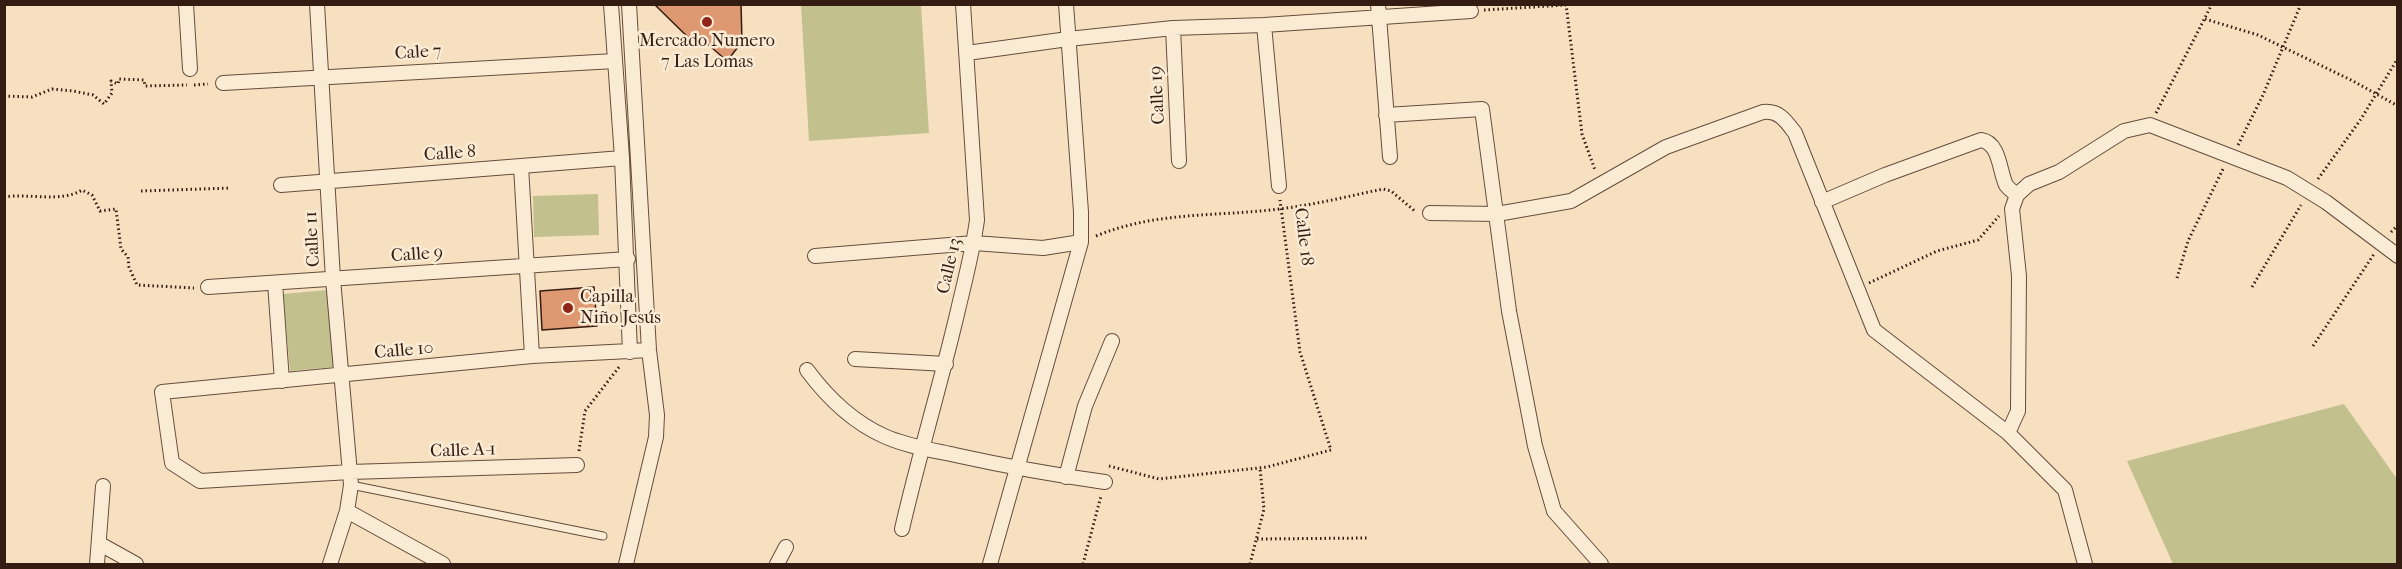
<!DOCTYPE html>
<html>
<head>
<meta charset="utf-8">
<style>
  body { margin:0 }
  #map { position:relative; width:2402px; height:569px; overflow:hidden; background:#f7e0bf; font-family:"IM FELL French Canon",serif }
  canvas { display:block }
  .frame { position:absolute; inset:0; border:6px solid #341c12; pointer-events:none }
</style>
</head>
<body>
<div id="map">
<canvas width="2402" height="569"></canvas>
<div class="frame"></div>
</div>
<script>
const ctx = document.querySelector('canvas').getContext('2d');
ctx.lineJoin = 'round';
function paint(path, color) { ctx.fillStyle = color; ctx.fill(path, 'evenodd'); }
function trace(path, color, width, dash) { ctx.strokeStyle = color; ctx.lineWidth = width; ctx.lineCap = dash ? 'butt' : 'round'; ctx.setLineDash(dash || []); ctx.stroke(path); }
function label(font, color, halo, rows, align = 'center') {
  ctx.font = font + ' "IM FELL French Canon",serif'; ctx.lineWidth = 5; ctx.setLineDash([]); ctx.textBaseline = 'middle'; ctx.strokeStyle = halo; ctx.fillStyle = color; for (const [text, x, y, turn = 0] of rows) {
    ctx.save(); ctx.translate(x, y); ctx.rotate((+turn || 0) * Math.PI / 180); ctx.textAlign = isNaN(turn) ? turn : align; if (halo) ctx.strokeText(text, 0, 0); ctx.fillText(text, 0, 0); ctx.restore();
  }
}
const green = new Path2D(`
  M801,5H921L929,133L809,141Z
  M598,194L599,235L534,237L533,196Z
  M327,290L333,367L290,371L283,294Z
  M2344,404L2397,479V564H2173L2127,461Z`);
const building = new Path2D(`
  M654,4H741L742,42L727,61L703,40L697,46Z
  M594,287L597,326L542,330L540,291Z`);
const path = new Path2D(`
  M1566,4L1582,134L1595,170
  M1484,10L1566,5
  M2205,19L2258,35L2353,81L2398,106
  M194,85L208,84
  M4,96L32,97L52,89L73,91L93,95L104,104L112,93L111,81L118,84L119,79L144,80L145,86L187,85
  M2156,113L2212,4
  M2238,145L2263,95L2301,4
  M2318,179L2361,119L2398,58
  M141,191L231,188
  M4,197C29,193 61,203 82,190L92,195L100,211L116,209L121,249L128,257L129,267L137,285L194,288
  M2391,232L2398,225
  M1096,236C1157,211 1215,217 1279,209C1314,205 1349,196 1383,189L1391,191L1416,212
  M2177,278L2188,241L2223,169
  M1869,283L1937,251L1978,240L1999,216
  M2252,287L2301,205
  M2313,346L2374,254
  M579,451L585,411L619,367
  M1109,466L1159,479L1267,467L1331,450L1300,352L1280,200
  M1257,539L1367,538
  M1083,564L1101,496
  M1250,564L1264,509L1260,468`);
const lane = new Path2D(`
  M351,485L603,536`);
const street = new Path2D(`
  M186,4L190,69
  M317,4L333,279L351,485L347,511L330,564
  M611,4L622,158L630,352
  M1378,4L1390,157
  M1264,25L1279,186
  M1173,28L1179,161
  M967,53L1068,39L1173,28L1264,25L1471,11
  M223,83L615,61
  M1386,115L1482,109L1509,311L1535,446L1554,511L1601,564
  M521,166L532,356
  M281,185L622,158
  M1822,202L1885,175L1981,140C2000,143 1999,170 2006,185C2009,189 2013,192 2017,195
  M1430,213L1497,214L1571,201L1666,147L1763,112C1779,110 1786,121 1795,133L1874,330L2008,433L2065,490L2085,564
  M815,256L974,243L1043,248L1081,242
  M275,283L282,381
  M208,287L628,259
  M855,359L946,364
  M807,370C827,397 853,422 884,436C906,446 932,450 955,455C1005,466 1054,475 1105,482
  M2008,433L2018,411L2019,276L2012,209L2017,195L2029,184L2059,172L2124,131L2150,125L2287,178L2326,202L2398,256
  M577,465L350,472L200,481L172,463L162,392L532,356L649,350
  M1066,477L1085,406L1112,341
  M347,511L443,564
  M902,529C919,455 941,383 958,310C965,280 973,250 977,220L963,4
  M100,544L136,564
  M97,564L103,486
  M626,564L656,437L657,415L649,350L629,4
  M777,564L786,547
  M990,564L1081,242V212L1066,4`);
const markers = [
  [707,22,6,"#8f2418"],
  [568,308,6,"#8f2418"]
];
const poiNames = [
  ["Mercado Numero",707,42],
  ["7 Las Lomas",707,63],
  ["Capilla",580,298,"left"],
  ["Niño Jesús",580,319,"left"]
];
const streetNames = [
  ["Cale 7",418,53,-3],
  ["Calle 19",1158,95,-93],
  ["Calle 8",450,154,-4],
  ["Calle 18",1303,237,83],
  ["Calle 11",313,239,-93],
  ["Calle 9",417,255,-4],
  ["Calle 13",950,266,-77],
  ["Calle 10",404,351,-5],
  ["Calle A-1",463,451,-2]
];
paint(green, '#c2c18e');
paint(building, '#de9872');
trace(building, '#341c12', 1.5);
trace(lane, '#654d3d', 9);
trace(street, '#654d3d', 16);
trace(path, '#341c12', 3, [1.5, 3]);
trace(lane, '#faebd5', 7);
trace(street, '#faebd5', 14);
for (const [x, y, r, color] of markers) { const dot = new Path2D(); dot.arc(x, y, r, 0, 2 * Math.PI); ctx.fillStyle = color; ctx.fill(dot); trace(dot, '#faebd5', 2); }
label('18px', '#341c12', '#faebd5', poiNames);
label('18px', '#341c12', '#faebd5', streetNames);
</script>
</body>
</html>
